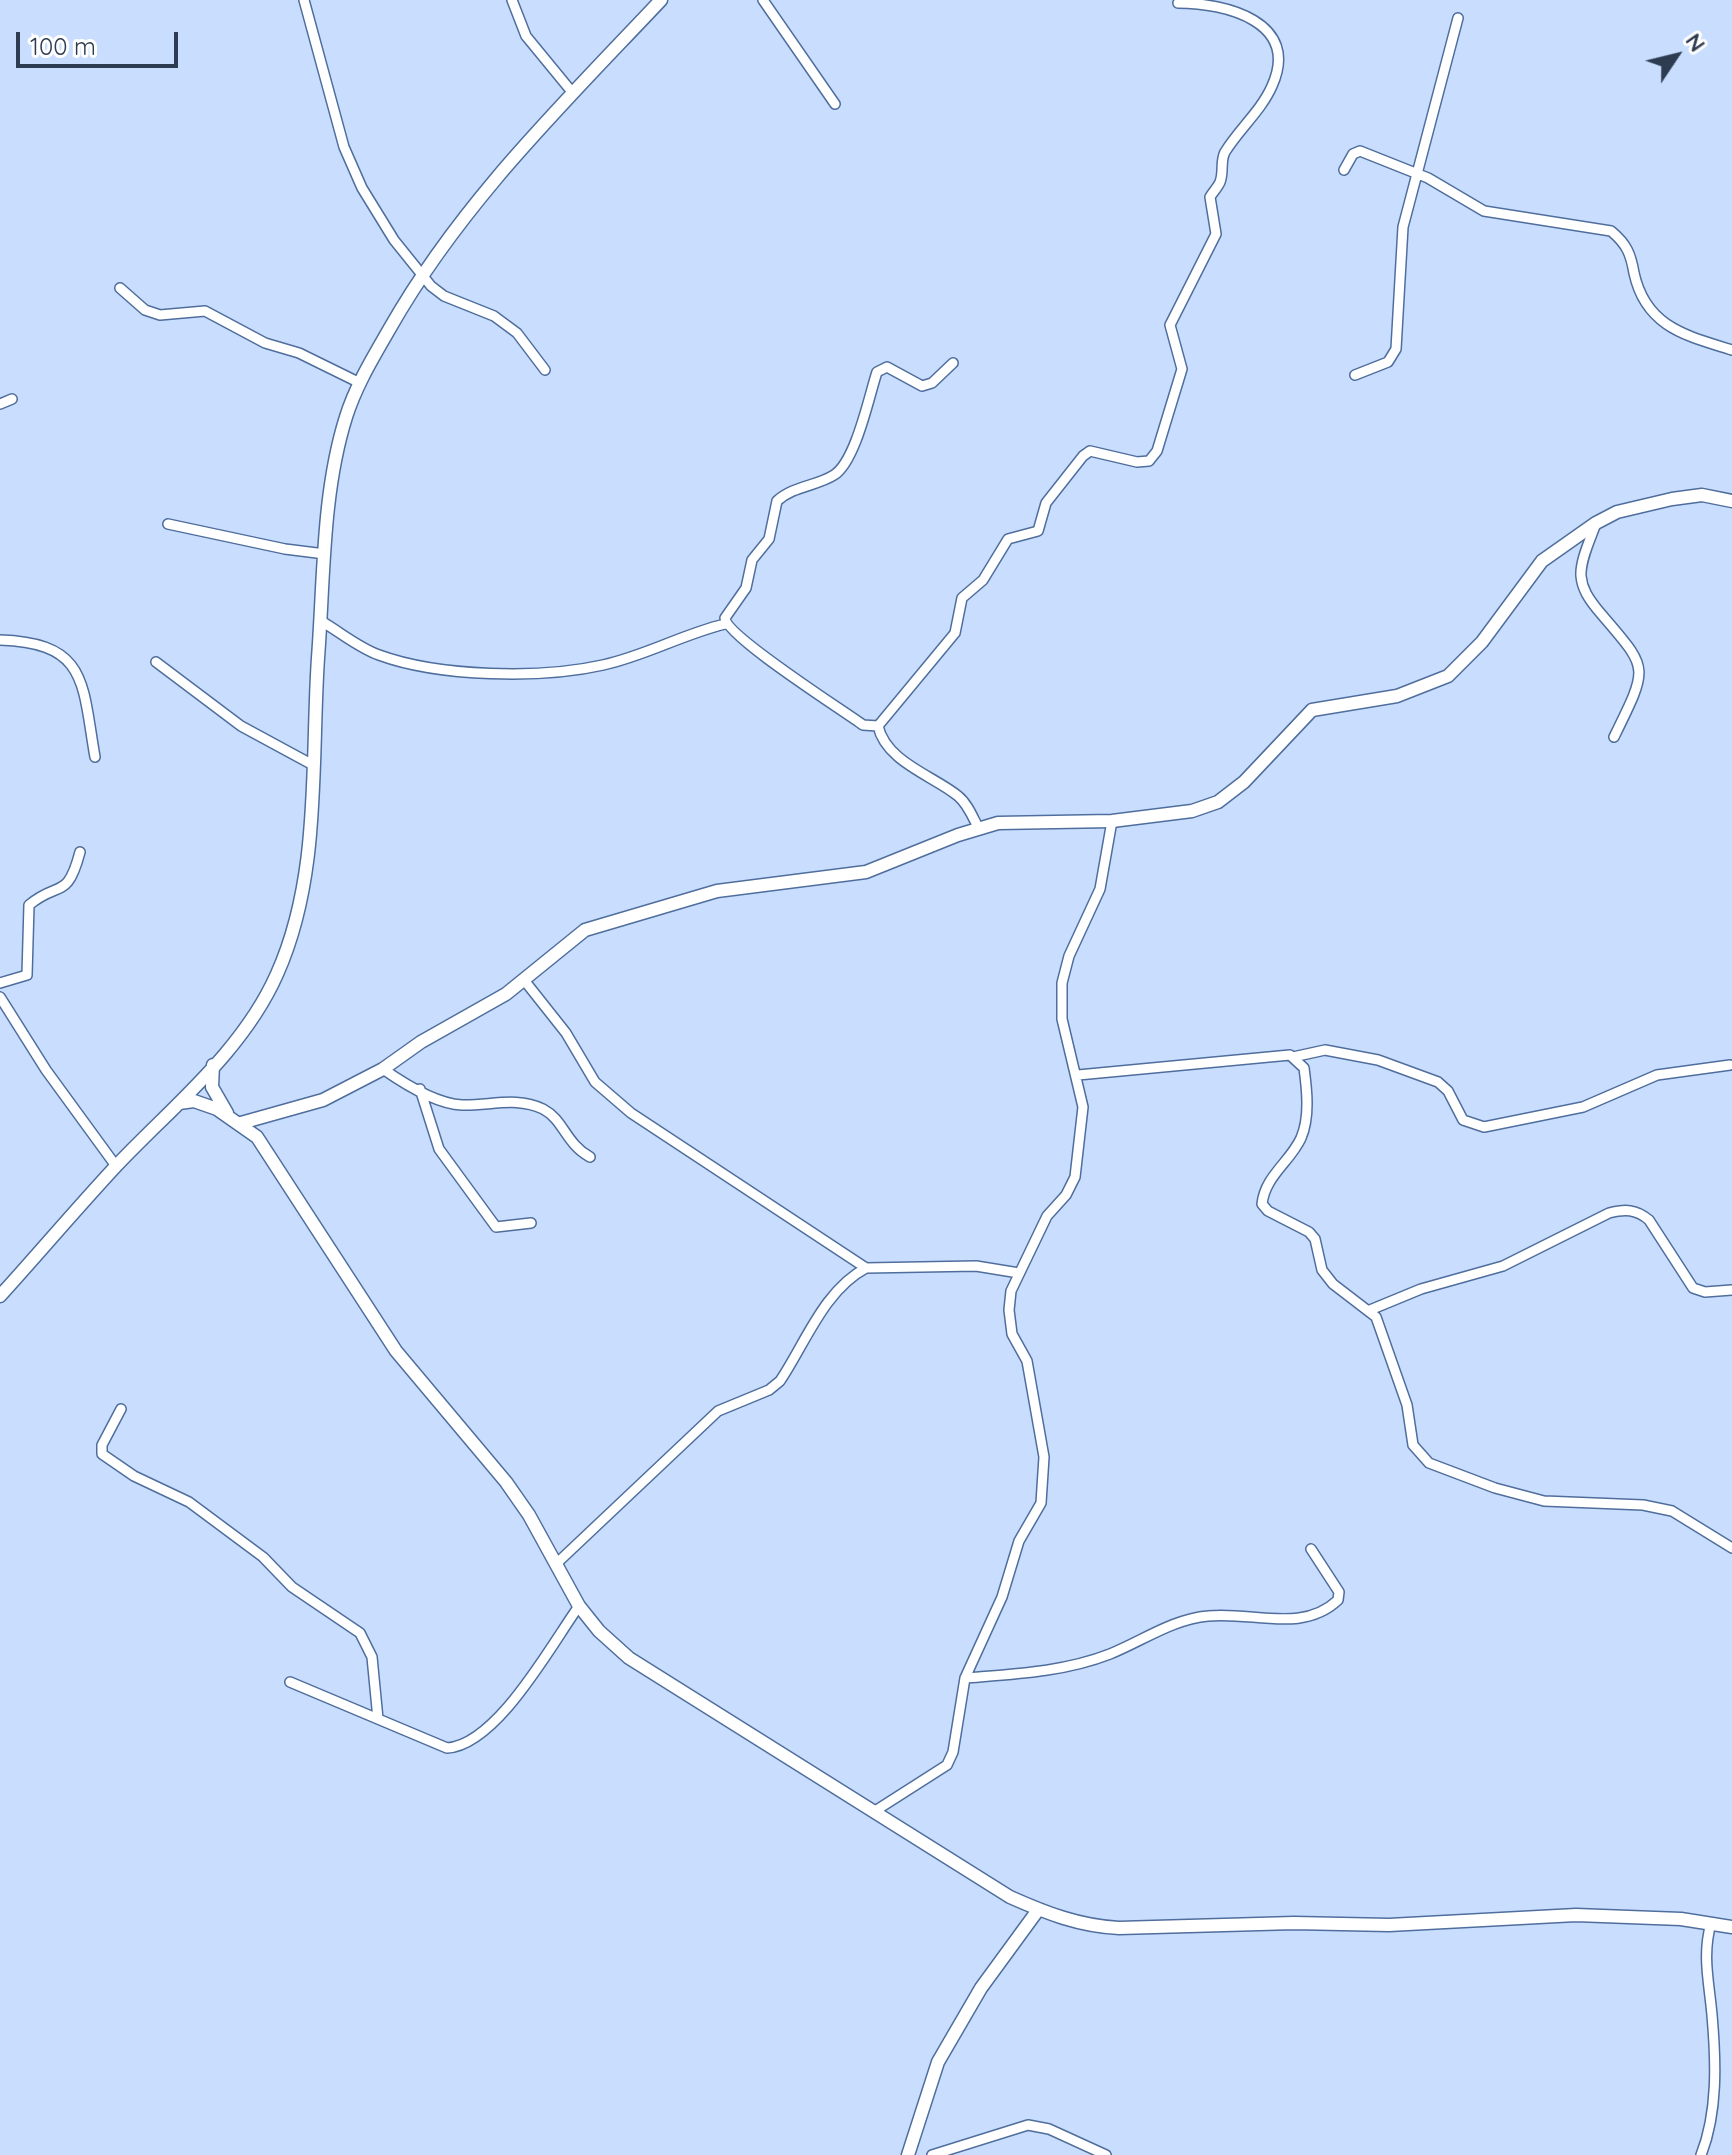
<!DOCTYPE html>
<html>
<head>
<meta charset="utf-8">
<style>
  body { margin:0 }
  #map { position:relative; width:1732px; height:2155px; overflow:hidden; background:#c9defe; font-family:Quicksand,sans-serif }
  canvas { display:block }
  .north { position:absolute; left:1636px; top:16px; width:80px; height:80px; -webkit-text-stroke:6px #fefefe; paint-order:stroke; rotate:55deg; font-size:22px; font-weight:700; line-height:32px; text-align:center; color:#2e3c52 }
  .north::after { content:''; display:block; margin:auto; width:28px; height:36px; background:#2e3c52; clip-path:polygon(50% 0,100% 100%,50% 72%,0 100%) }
  .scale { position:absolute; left:16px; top:32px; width:162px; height:36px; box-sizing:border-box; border:4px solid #2e3c52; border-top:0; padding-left:10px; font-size:24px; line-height:28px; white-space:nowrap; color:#2e3c52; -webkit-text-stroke:6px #fefefe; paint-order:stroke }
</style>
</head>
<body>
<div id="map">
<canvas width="1732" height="2155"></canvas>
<div class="north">N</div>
<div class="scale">100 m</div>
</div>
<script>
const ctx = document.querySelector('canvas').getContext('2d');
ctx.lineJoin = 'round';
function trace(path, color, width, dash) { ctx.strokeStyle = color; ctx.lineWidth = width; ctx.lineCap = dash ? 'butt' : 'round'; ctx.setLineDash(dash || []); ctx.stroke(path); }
const street = new Path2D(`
  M304,0L344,147L362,188L394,240L431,286L444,296L494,316L517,333L545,370
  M512,0L526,36L572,92
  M763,0L835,104
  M1344,170L1353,154L1360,151L1428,178L1484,211L1611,231C1627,244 1631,255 1634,273C1646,328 1688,336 1732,350
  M120,288L145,310L160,315L205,311L265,343L299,353L360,383
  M1355,375L1388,362L1396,349L1403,227L1458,18
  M0,404L12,399
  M1596,523C1591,538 1580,560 1581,576C1582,589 1589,599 1597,609C1648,670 1651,662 1614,737
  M168,524L285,549L325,554
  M321,621C340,632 359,648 379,655C439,677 541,679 603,665C645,656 683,634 725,624
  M0,640C88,643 82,683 95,757
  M156,662L241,726L313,765
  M878,726L863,725C841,709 726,636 725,618L746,588L752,560L769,539L777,501C793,486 817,486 834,475C856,461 869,396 877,372L887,367L922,386L932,383L953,363
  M979,829C973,818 968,804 958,796C934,776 886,762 878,726L955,633L962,598L983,580L1008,539L1038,531L1046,503L1083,456L1090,451L1137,462L1149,461L1157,451L1182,369L1170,325L1216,234L1210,197C1213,192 1218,187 1220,182C1224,172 1220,161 1225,152C1239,129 1261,111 1272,86C1301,22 1226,3 1178,3
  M524,980L566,1033L595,1082L631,1113L866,1268
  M0,983L27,975L29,905C59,880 67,901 80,852
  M0,997L46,1070L116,1166
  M1293,1057L1325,1050L1378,1060L1438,1082L1448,1091L1463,1120L1484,1127L1583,1107L1657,1075L1730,1065
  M383,1069C403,1083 437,1104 462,1105C489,1106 517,1096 543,1109C564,1120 565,1143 590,1157
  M1078,1075L1290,1055L1304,1068C1307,1090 1310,1117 1301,1138C1290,1162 1265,1176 1262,1204L1268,1211L1309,1232L1315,1239L1322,1270L1333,1284L1376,1317L1407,1405L1413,1445L1429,1463L1495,1488L1544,1501L1643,1505L1672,1511L1732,1548
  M420,1089L439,1149L496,1227L531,1223
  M1370,1310L1421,1289L1503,1266L1609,1213C1625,1209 1636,1209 1649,1220L1693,1288L1705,1292L1732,1290
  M121,1409L102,1445V1454L134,1476L189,1502L263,1557L292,1587L360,1633L372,1657L378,1719
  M556,1564L718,1411L769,1390L780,1381C805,1344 824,1290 866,1268L976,1266L1019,1273
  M965,1678C1014,1674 1064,1672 1110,1654C1142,1641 1173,1619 1208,1616C1252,1611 1302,1634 1338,1600L1339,1592L1311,1549
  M290,1682L447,1748C497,1745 551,1645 579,1606
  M875,1811L947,1765L953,1752L965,1678L1002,1597L1019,1541L1041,1503L1044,1457L1027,1361L1012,1334L1009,1310L1011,1291L1047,1216L1066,1195L1075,1177L1083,1107L1062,1019V983L1069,956L1100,889L1112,821
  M932,2155L1028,2125L1049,2129L1106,2155
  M1701,2155C1718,2112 1716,2061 1712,2015C1709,1981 1702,1956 1711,1923`);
const secondary = new Path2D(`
  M213,1065L212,1087L227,1113
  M179,1103L194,1101L217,1109L257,1137L396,1351L506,1482L529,1515L579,1606L599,1631L629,1658L1010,1897C1046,1913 1079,1926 1119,1928L1294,1923L1389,1925L1576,1915L1681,1919L1732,1927
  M241,1123L323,1100L383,1069L421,1042L506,994L585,930L717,891L866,872L958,835L998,823L1112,821L1192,811L1218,802L1244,782L1312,710L1397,696L1448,676L1482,642L1542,561L1596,523L1617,512L1672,499L1702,495L1732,501
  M0,1296C39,1253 77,1208 117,1165C173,1106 243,1051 277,974C321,876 311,762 318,658C324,579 322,493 346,417C356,385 374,356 390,328C461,203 563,104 661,0
  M908,2155L938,2062L981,1988L1038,1910`);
trace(street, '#4f6e9d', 12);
trace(secondary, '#4f6e9d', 15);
trace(street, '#fff', 9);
trace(secondary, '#fff', 12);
</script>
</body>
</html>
